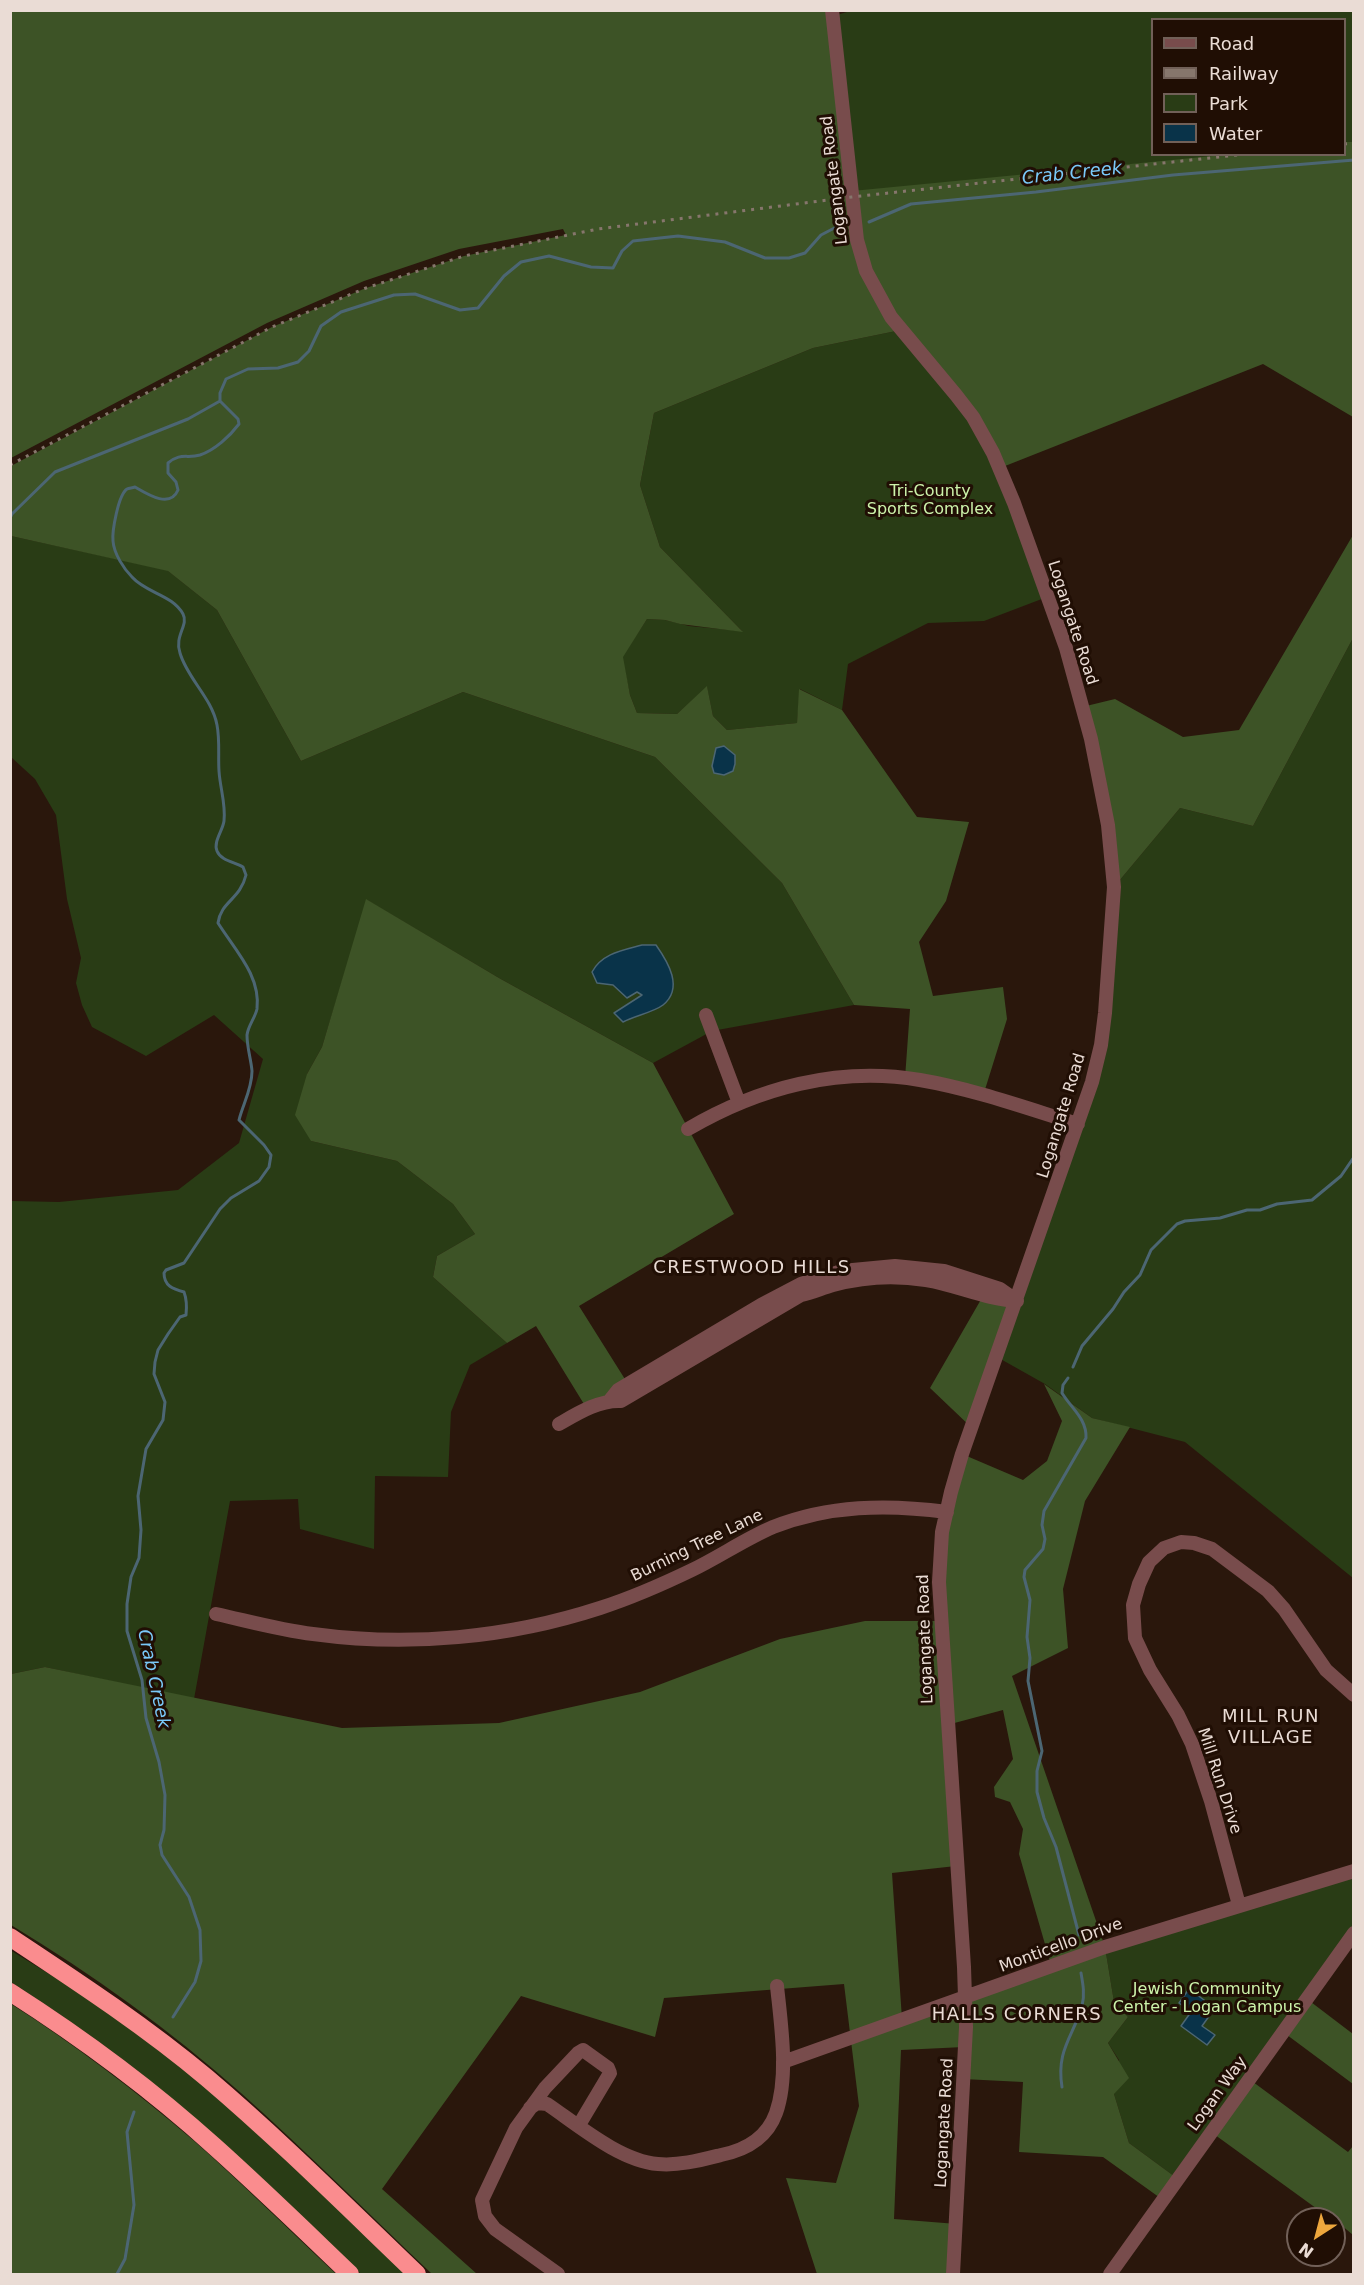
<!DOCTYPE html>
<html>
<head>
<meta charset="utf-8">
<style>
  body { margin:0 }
  #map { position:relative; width:1364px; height:2285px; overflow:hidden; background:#2a170c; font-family:"DejaVu Sans",sans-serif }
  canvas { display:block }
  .frame { position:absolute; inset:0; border:12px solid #eadcd5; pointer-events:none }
  .legend { position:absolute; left:1151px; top:18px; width:195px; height:138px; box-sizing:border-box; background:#200e04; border:2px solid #716058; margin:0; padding:8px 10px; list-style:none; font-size:18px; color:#eadcd5 }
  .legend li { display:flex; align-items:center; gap:12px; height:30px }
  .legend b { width:30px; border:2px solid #716058 }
  .north { position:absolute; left:1286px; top:2207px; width:60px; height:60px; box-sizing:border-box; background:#200e04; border:2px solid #716058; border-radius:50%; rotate:216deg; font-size:16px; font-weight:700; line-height:24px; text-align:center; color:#eadcd5 }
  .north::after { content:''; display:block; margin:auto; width:21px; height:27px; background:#eea73d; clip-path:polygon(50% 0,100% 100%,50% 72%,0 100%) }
</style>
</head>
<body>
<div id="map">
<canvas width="1364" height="2285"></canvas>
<div class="frame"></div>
<ul class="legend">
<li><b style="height:8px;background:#784c4c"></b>Road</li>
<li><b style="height:8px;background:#86766c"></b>Railway</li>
<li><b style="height:16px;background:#293c15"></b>Park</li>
<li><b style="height:16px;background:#093349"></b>Water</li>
</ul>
<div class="north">N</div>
</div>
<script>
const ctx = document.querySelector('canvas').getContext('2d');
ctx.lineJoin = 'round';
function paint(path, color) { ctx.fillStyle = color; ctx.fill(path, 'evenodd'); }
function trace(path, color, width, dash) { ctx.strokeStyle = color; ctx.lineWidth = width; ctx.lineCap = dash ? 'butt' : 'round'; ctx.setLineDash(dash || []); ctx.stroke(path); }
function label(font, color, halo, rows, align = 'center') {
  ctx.font = font + ' "DejaVu Sans",sans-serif'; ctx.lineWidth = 6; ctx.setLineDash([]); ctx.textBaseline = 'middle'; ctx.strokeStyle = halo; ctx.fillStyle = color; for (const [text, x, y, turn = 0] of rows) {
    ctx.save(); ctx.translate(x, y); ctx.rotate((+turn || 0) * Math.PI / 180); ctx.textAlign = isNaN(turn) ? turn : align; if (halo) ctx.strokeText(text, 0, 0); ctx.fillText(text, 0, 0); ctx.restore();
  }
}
const green = new Path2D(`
  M854,10L1353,11V143L1345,144L1344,20H1152V154L1244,155L852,197L833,16Z
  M901,330L973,417L1047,597L984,621L928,623L848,664L842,710L800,689L797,723L727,730L713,716L707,687L677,714L637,713L630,695L622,657L647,619L665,620L689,626L742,631L660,547L640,485L654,413L813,348Z
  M11,536L167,570L217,610L301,761L463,692L655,757L782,883L854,1005L712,1031L653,1063L499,978L367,900L322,1047L307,1074L311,1141L397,1161L453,1204L475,1234L437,1256L433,1277L507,1343L470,1365L451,1412L448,1477L375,1476L374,1549L300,1529L298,1499L230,1501L194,1699L45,1667L11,1674V1201L59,1202L178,1190L239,1143L263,1059L214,1015L146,1056L92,1027L82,1005L76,983L81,958L67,899L56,815L35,779L11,757Z
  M1353,638V1578L1185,1442L1092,1418L1045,1384L997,1357L1092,1082L1114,887L1180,808L1253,826Z
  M1353,1871V1933L1178,2179L1129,2143L1114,2094L1119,2060L1108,2043L1128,2017L1114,2002L1105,1947Z
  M10,1950L100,2005L206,2086L408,2274H361C291,2207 221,2139 145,2077C102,2042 57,2012 11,1982Z`);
const forest = new Path2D(`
  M11,11H832L852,191L1223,155L1344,154L1345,142H1353V417L1263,364L1000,468L993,453L901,330L813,348L654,413L640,485L660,547L743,632L680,624L665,620L647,619L623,657L630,695L637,713L677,714L707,686L713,716L727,730L797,723L799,689L842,710L917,817L969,822L946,901L919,942L933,996L1003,987L1007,1019L983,1096L905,1078L910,1009L854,1005L782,883L655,757L463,692L301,761L217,610L168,571L11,536V466L272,327L366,288L464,256L566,235L563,229L459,249L364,281L267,323L11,458Z
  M1353,535V638L1253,826L1180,808L1114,887L1082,707L1115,699L1183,737L1239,730Z
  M366,899L499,978L653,1063L734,1214L579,1306L628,1384L587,1409L536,1326L507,1343L433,1277L437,1256L475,1234L453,1204L397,1161L311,1141L295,1115L307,1074L322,1047Z
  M983,1296L1017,1301L972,1428L930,1388Z
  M1044,1384L1092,1418L1130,1427L1085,1501L1063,1589L1068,1648L1012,1676L1105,1947L1114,2002L1128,2017L1108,2043L1129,2078L1114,2094L1129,2143L1178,2179L1163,2200L1103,2157L1019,2152L1023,2082L963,2079L964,2047L901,2050L894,2219L957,2224L953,2274H817L786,2178L836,2183L859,2106L844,1984L664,1998L655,2037L521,1996L382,2189L477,2274H432C369,2214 307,2152 241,2093C170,2030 92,1974 11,1925V1674L45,1667L342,1728L499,1723L640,1692L780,1639L865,1621H940L939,1582L962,1454L1023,1480L1047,1461L1062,1421ZM1003,1710L1013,1759L994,1787L995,1797L1010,1802L1023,1829L1019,1854L1051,1965L902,2019L892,1873L956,1866L947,1725Z
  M1307,1999L1353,2034V2084L1283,2032Z
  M11,2004C74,2044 136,2091 193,2140C242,2183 289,2230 336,2274H11Z
  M1249,2079L1348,2152L1353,2146V2235L1334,2219H1331L1211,2132Z`);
const water = new Path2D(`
  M724,746L735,755V764L733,771L724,775L714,773L712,766L716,748Z
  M642,945H656C668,962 684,988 663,1005C654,1012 634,1016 623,1022L614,1013L642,995L637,992L627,998L613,985L597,983L592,972C602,953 624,950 642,945Z
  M1189,1989L1215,2008L1202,2026L1215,2035L1207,2045L1181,2026L1191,2012L1179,2003Z`);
const stream = new Path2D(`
  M869,222L911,204L1036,192L1173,175L1354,160
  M10,518L12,514L55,472L188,419L220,401
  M10,542V548
  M1073,1367L1082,1346L1113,1309L1124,1292L1140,1275L1151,1250L1177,1224L1185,1221L1220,1218L1247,1210H1260L1277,1204L1312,1200L1341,1176L1354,1157
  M1068,1378L1063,1385L1062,1393C1071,1408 1087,1419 1086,1438L1044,1511L1042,1525L1045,1539L1043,1549L1025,1570L1024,1577L1030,1600L1027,1637L1030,1658L1028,1681L1042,1751L1037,1771V1792L1044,1818L1056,1847L1079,1935
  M173,2017L195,1982L201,1961L200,1930L189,1897L162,1855L160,1845L164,1830L165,1795L159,1762L146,1718L142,1680L127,1631V1604L131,1577L139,1558L141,1530L138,1496L146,1449L163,1420L165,1402L154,1374L155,1362L158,1350L168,1334L180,1317L186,1315C187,1306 187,1300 184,1292C173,1289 164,1286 164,1273L166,1270L184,1263L220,1209L231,1198L259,1181L269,1167L271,1155L264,1145L239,1120C243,1104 252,1089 252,1071C251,1059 247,1048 247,1035C248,1026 255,1018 257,1009C261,976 235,950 218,923C221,901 240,900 246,875L243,867C235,862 221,861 217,851C213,842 223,830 224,821C226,804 220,788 219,771C218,756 220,740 217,725C212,698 187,678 180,653C174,636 189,625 183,614C173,595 146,593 132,577C124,569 114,554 113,541C112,532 118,495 127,489C129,488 132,488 135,487C147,494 170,509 178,490L176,482L168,473V463C181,452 187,459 200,455C215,450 230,436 239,424L238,419L220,401V393L226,379L248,369L278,368L298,362L309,351L321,326L341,312L394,295L415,294L460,310L478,308L504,276L521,262L549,256L591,267L613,268L622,251L633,241L678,236L725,242L765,258H789L805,253L821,235L844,223
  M1062,2087C1056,2050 1073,2037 1082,2006C1085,1995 1083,1984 1081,1973
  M117,2274L125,2259L134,2205L127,2132L134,2112`);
const minor = new Path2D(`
  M832,10L857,240L866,271L891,317L956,395L973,417L993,453L1014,503L1066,648L1091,739L1108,825L1114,887L1105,1013L1101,1045L1092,1082L962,1454L951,1492L942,1532L939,1582L964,1967L966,2027L953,2274
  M706,1015L739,1103
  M688,1129C758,1088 838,1066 920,1080C973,1089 1026,1108 1078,1124
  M610,1400L618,1390L761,1305L801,1284L842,1271L895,1266L944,1271L1000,1289L1017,1301
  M559,1424C578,1413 599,1400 621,1401L801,1295C812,1293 822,1288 833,1285C862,1277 895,1275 926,1280C957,1285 985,1299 1017,1301
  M216,1614C248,1621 280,1630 313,1634C409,1647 508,1638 600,1608C631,1598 663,1584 692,1570C719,1557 745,1539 773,1527C829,1505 887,1504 947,1512
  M1239,1905L1211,1801L1192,1744L1178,1715L1150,1670L1135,1638L1133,1605L1139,1584L1149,1562L1164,1548L1181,1542L1194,1543L1212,1549L1268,1591L1284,1609L1326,1670L1354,1695
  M783,2062L1105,1947L1354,1871
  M530,2108L537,2103L547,2104C578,2125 620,2161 658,2164C679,2166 701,2160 721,2155C746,2150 767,2138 776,2113C789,2076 781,2025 777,1986
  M558,2274L495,2229L485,2216L482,2200L516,2128L545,2088L578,2053L583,2050L608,2068L610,2073L579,2125
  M1110,2274L1354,1933`);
const highway = new Path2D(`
  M10,1937C78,1982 145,2026 207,2078C280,2140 348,2208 417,2274
  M10,1992C82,2038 151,2089 214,2146C261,2188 305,2231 350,2274`);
const rail = new Path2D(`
  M1344,144L1354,143
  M10,465L272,327L366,288L464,256L598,229L852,197L1246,154`);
const streetNames = [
  ["Logangate Road",835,180,-97],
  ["Logangate Road",1072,623,72],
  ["Logangate Road",1062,1116,-73],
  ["Burning Tree Lane",697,1546,-26],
  ["Logangate Road",926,1639,-92],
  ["Mill Run Drive",1219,1781,72],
  ["Monticello Drive",1061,1946,-20],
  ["Logan Way",1218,2094,-54],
  ["Logangate Road",945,2123,-87]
];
const parkNames = [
  ["Tri-County",930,492],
  ["Sports Complex",930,510],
  ["Jewish Community",1207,1990],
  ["Center - Logan Campus",1207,2008]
];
const waterNames = [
  ["Crab Creek",1072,174,-6],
  ["Crab Creek",153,1679,78]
];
const neighbourhoodNames = [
  ["CRESTWOOD HILLS",752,1268],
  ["MILL RUN",1271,1717],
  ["VILLAGE",1271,1738],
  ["HALLS CORNERS",1017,2015]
];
paint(green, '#293c15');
paint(forest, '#3d5326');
paint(water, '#093349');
trace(water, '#4c6673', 1.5);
trace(stream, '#4c6673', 3);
trace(minor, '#784c4c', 14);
trace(highway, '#fa8c8e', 18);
trace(rail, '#86766c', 3, [3, 6]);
label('16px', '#eadcd5', '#200e04', streetNames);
label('16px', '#ccf3aa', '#200e04', parkNames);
label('italic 18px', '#7ac9f9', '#200e04', waterNames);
ctx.letterSpacing = '1.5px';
label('18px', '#eadcd5', '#200e04', neighbourhoodNames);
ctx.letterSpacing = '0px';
</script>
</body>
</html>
